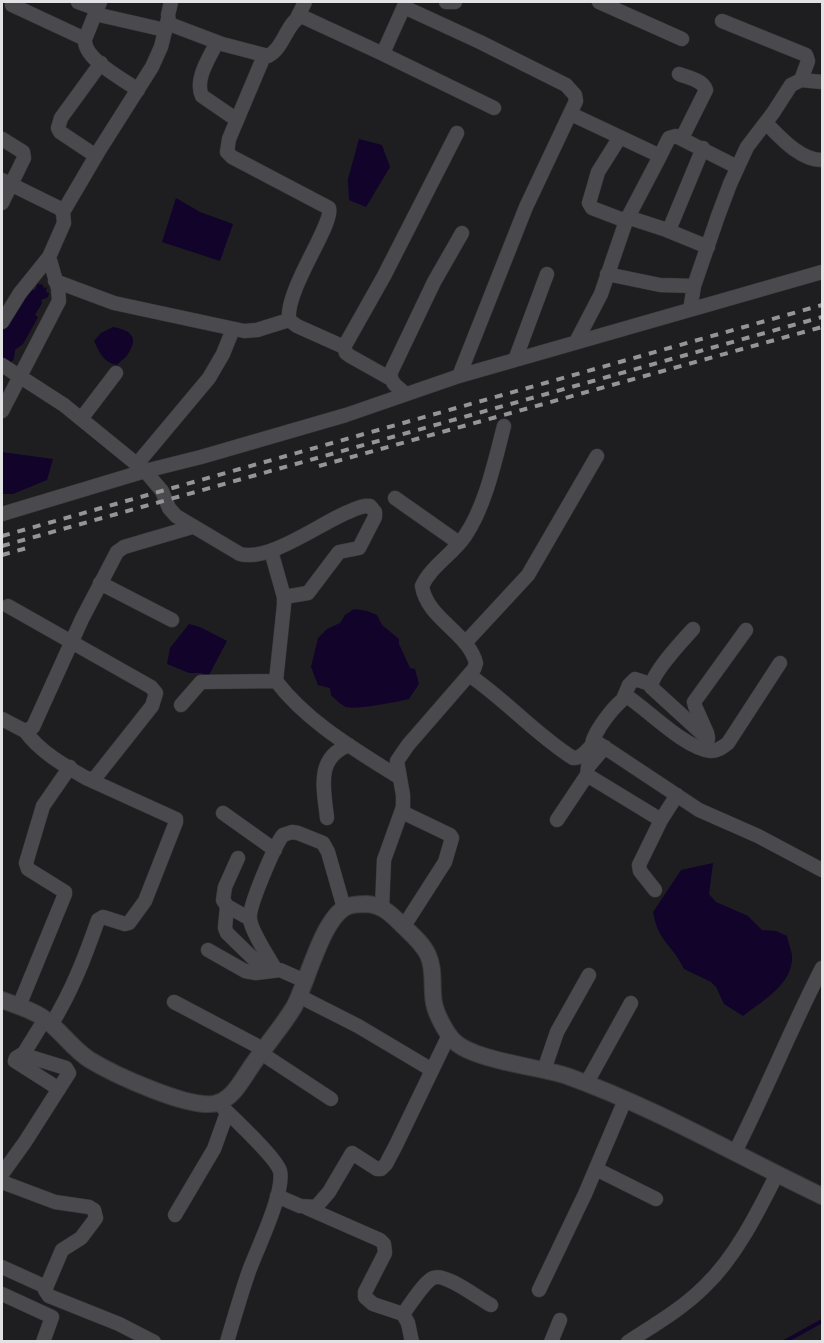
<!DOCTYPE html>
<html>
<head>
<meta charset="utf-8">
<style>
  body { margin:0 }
  #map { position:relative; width:824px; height:1343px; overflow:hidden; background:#1e1e21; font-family:Barlow,sans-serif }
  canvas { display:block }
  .frame { position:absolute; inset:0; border:3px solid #e2e2e4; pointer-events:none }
</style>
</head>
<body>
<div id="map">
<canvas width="824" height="1343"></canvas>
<div class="frame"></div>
</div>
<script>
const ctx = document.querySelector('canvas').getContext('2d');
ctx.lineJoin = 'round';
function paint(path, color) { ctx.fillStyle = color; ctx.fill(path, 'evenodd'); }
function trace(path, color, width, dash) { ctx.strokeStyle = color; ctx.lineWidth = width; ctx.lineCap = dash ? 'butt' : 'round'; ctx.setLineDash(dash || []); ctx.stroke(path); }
const water = new Path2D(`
  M359,139L382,145L390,167L366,207L349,200L348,179Z
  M176,198L200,212L233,224L220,261L162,242Z
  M38,283L40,285L42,284L44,288L47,287L46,292L49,293L48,297L41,300L42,303L35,315L38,317L37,319L23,344L15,350L14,359L9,364L2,361V324C13,316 24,308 24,293L28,290H35Z
  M113,327C129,330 140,336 128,354C125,359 121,360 117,365C104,363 99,352 94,341L101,333Z
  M2,452L53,459L47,480L13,494H2Z
  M354,609L367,611L377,615L382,625L399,639V644L410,668L415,669L419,684L409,699C397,702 355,710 346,707C341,705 335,699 331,695L330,688L318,685L311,667L318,638L327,629L340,623L345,615Z
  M189,624L200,627L227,641L208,677L201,673H189L167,664L170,648Z
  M713,863L709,894L716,902L748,916L762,930L776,931L787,936C788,942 791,949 792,955C794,984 762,1001 743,1016L724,1004L716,987L711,982L684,969C673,945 658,942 653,912L681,870Z`);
const stream = new Path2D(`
  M784,1342L822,1321`);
const minor = new Path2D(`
  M78,2L97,9
  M171,2L168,15L169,23L172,25L222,44L268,56C284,48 286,24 301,16L381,53L384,51L406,2
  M446,2H455
  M599,2L682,39
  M12,5L85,39C83,59 123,79 138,90
  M404,7L480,42L566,85L575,95L576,101L526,207L459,376
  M95,14L165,30
  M297,18L305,2
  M722,21L806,55L808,61L801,80
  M85,39L100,2
  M217,42C210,57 194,79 202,96L237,120
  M381,53L494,108
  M264,56L229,139L227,152L232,157L329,208C334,224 285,290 289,320L297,326L344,347
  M679,74C689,78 703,80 706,90L682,138
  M571,114L656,154L658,160L626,221L601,294L576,342
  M766,123C781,138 800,160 822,160
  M620,137L598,172L589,203L592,208L626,221
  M2,139L23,152L24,158L2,203
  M96,156L60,132L58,128L61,118L101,63
  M658,160L669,138L676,136L737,167
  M2,180L59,208L63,212L64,223L49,257L58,288L59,301L2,411
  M63,212L100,149L152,67L161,47L168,19
  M627,217L664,229L708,247
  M669,230L703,148
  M607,274L660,285L694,286
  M55,281L114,303L244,331L257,330L289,320
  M690,310L694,286L718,216L730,184L747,147L773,113L791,85L801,80L822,82
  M2,322L20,293L49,257
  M515,360L547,274
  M2,365L64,405L145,471L162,491L169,508L176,516L240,554C269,562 319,524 348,512C355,509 362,505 370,506L375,512V517L359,548L339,552L308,593L284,597
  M391,379L350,356L346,353L344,347L384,276L457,133
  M406,394C399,388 389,383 391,372L434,282L462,233
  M81,419L116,373
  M137,464L209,378L223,354L233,329
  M395,498L459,543
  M2,514L145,471L201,457L346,415L459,376L822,272
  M271,551L284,597V605L276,681C308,723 356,750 400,778
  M100,583L172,620
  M8,606L151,687L156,693L152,706L95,778L88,779C65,766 40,752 25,731
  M693,629C683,640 652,673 651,687L708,739
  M465,643L528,575L597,456
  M469,675C506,700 535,734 573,758C585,759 587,745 598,743L699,810L758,836L822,870
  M624,697L629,685L635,679L650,684
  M181,705L201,682L276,681
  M2,719L25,731L33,727L82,619L117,552L124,547L192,527
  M708,738L707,733L695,706L694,702L746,630
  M592,745C592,734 618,699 628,697C649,711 686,749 711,751C718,751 723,747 728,743L780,663
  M605,747L588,767L587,775L661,820
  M402,812L450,835L452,838L445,862L404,926
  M223,813L275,850
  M327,818C324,789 315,758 349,745
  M557,820L587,775
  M238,858L225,887L223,900L227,906L250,919
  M655,890L640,871L639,865L661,820L677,795
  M227,906L225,928L227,933L266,971
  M382,908L384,860L403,807V795L397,761L408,745L474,669L476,663C468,632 427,619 422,586C431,566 453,554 465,536C485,507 495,461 504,426
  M208,950L245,971L256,973L280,970L305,981
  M276,970C269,958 251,931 250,919C248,907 275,845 283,835L292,832L298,833L323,843L328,852L344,908
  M299,996L358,1026L432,1070
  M174,1002L263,1049
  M19,1006L65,894V892L28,869L26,863L43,806L70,767
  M51,1025C72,991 85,957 98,920L103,917L125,924L129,923L145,901L176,822V819L88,779
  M24,1053L16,1058L15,1061L59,1089
  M261,1053L331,1099
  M544,1070L557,1032L589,975
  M586,1084L631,1003
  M218,1103C230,1115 276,1157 280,1171C285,1192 257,1249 249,1271C241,1294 234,1318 227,1342
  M735,1152C766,1091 791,1028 822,968
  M596,1169L656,1199
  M2,1174L25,1142L69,1073L66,1068L27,1056L24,1053L45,1019
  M2,1182L55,1202L89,1207L94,1210L96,1218L81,1238L62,1250L45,1290L49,1296L119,1324L154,1342
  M277,1196L300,1206L316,1207L329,1192L352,1153L377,1169H381L386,1164L396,1145L449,1035
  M307,1208L380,1240L384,1244L385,1253L365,1292V1297L373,1304L403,1314L408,1323L412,1342
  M175,1215L214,1149L227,1113
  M2,1267L46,1287
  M539,1290L585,1194L625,1100
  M2,1294L52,1317L43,1342
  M403,1314C410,1305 424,1282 433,1278C445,1272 479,1299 491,1305
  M551,1342L560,1320
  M628,1342C654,1325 682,1309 704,1287C735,1258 758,1212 777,1174`);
const tertiary = new Path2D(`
  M2,1000C15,1005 30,1009 42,1017C60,1029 72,1049 90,1060C113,1074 192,1111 217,1103C234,1098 243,1078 253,1064C266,1045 282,1027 294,1007C307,983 322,919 346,907C352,904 360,904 367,904C381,905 390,913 399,922C409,932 422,942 428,955C435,970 431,987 434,1003C436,1014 446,1033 454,1041C472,1060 540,1067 567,1076C656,1108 738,1156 822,1196`);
const rail = new Path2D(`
  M319,466L822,327
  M2,536L822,305
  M2,546L822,317
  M2,555L27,548`);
paint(water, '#12032b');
trace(stream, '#12032b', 4);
trace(minor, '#38383a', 15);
trace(tertiary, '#38383a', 18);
trace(minor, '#4a494d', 14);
trace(tertiary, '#4a494d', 16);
trace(rail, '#959598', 4, [8, 8]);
</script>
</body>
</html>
